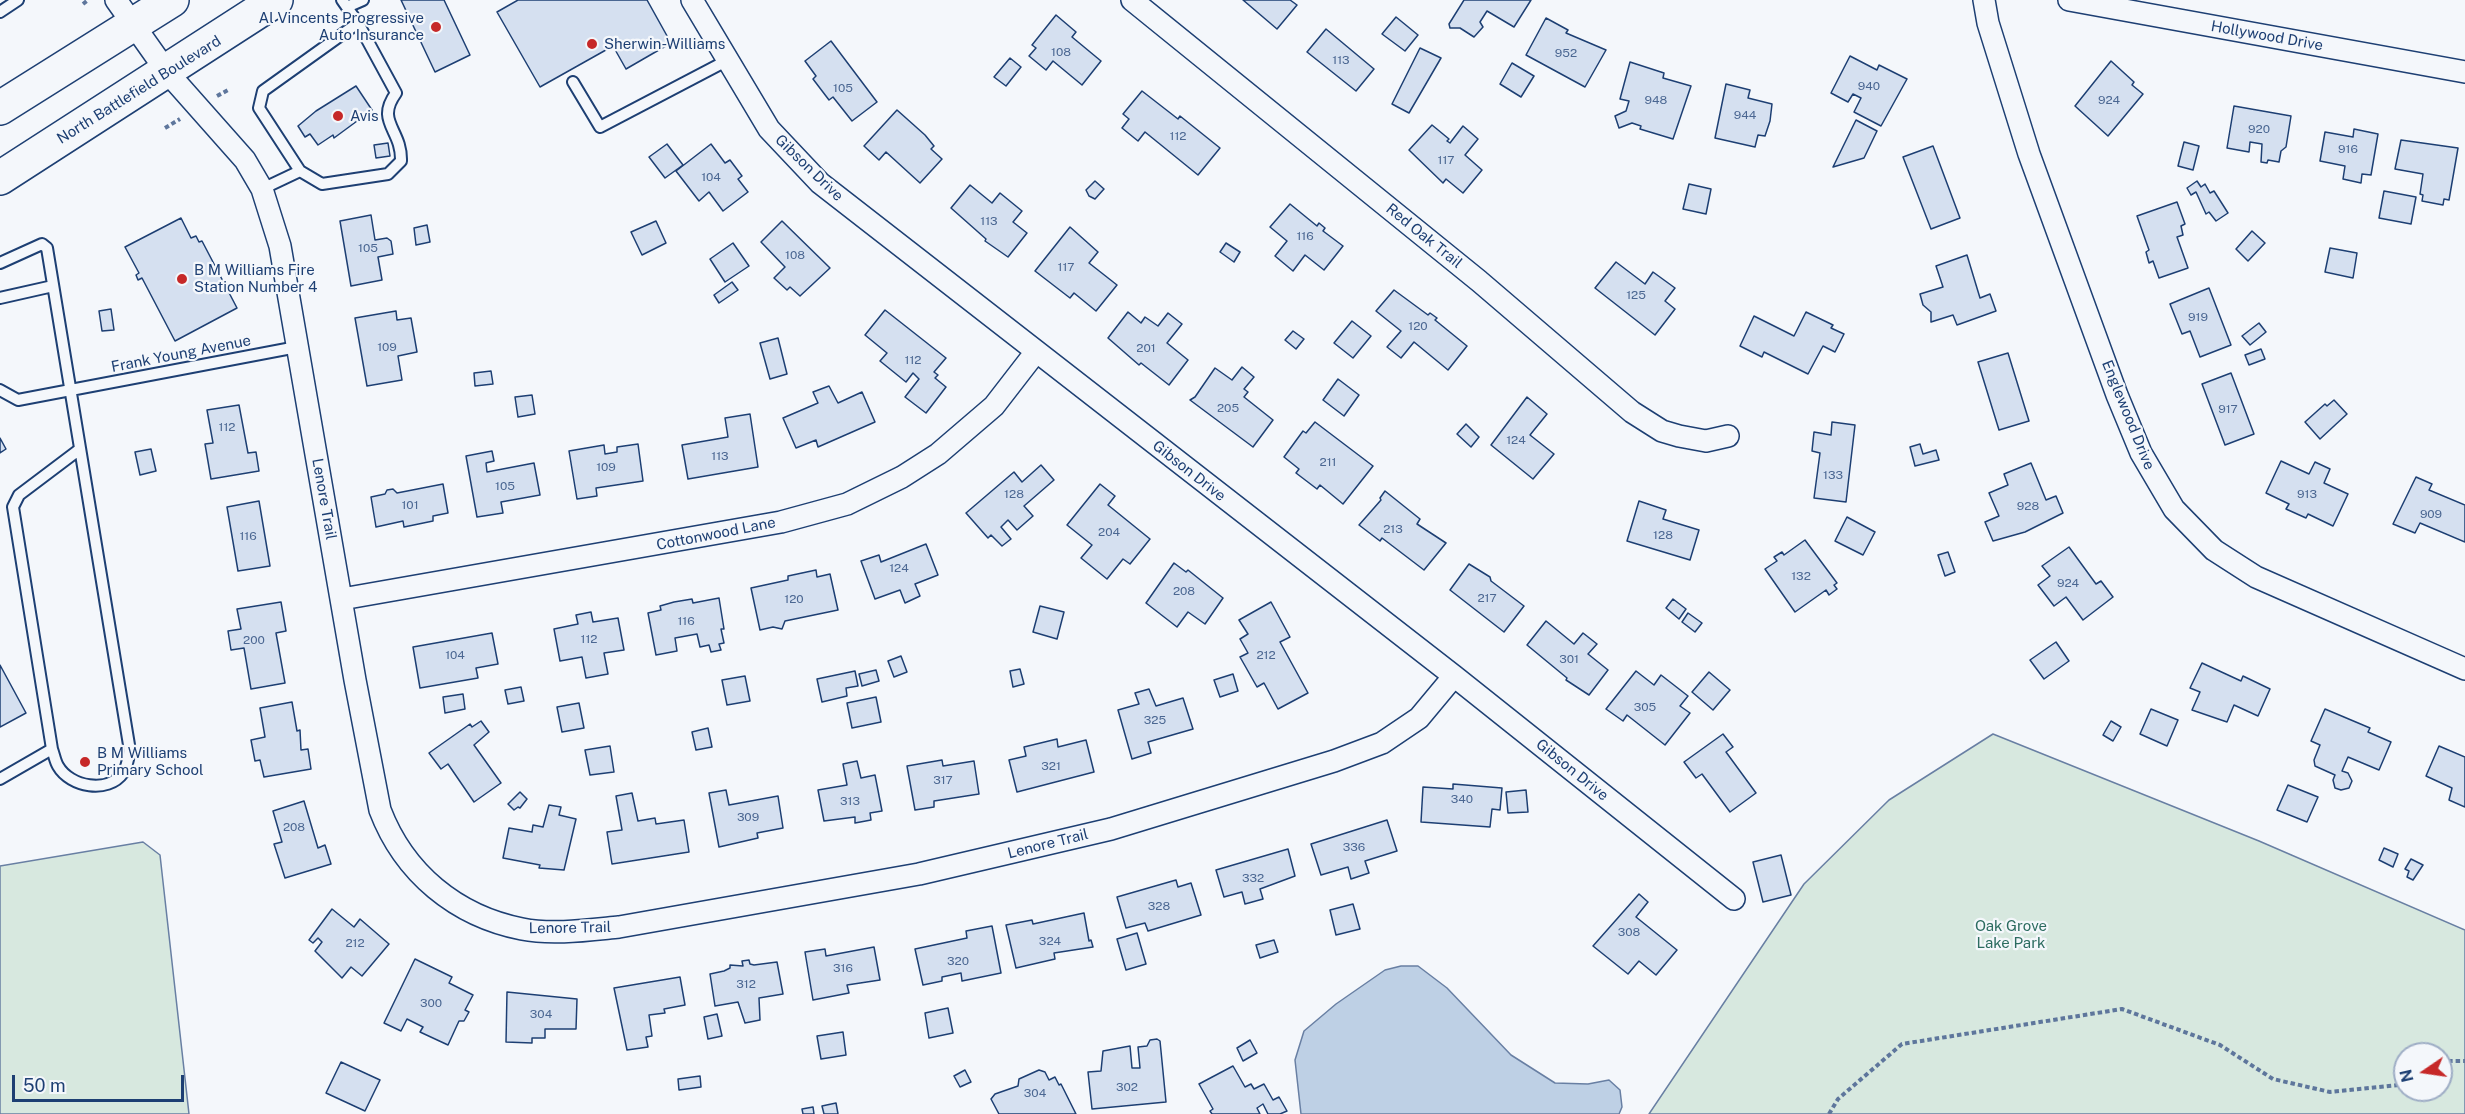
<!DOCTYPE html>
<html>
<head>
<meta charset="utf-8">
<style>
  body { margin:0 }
  #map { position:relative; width:2465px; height:1114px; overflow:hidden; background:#f4f7fb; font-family:"Public Sans",sans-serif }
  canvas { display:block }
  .north { position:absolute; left:2393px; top:1042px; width:60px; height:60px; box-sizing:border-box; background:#f4f7fb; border:2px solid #9eadc5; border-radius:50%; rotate:257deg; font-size:16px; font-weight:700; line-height:24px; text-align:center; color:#1d3f73 }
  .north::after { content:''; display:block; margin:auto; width:21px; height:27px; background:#c62828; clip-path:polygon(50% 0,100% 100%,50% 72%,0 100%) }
  .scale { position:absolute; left:12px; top:1075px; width:172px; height:27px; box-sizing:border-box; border:3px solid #1d3f73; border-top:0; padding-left:8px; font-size:18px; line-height:21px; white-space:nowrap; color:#1d3f73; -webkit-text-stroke:4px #f4f7fb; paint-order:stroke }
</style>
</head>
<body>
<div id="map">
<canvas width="2465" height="1114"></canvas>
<div class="north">N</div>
<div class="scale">50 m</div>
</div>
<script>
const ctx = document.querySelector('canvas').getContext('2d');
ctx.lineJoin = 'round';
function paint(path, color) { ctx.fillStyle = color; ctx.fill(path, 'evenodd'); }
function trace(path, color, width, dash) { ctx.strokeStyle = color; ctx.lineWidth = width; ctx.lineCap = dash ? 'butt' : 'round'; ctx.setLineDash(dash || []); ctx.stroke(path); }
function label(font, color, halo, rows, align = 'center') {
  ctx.font = font + ' "Public Sans",sans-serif'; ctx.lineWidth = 4.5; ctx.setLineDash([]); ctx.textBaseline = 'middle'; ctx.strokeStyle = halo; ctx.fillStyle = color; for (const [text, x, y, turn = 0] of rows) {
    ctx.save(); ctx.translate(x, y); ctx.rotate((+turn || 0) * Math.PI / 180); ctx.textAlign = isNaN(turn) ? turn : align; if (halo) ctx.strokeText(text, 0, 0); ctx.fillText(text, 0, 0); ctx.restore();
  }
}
const green = new Path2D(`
  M1993,734L2259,841L2465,930V1114H1649L1804,884L1889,800ZM2405,1054H2441V1090H2405Z
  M143,842L160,855L189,1114H0V866Z`);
const water = new Path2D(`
  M1401,966H1418L1447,988L1511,1055L1555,1083L1588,1084L1609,1080L1620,1090L1622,1107L1619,1114H1301L1295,1060L1304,1031L1336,1004L1385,970Z`);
const building = new Path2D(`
  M401,0H444L470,55L435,72Z
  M518,0H647L671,43L626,69L613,46L540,87L497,12Z
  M1243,0H1290L1297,5L1277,29Z
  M1464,0H1531L1514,27L1487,11L1480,22L1483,27L1474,37L1460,28H1450L1449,24Z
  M1056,15L1076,32L1072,37L1101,61L1082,85L1053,61L1046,70L1029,56L1036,48L1032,45Z
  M1396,17L1418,35L1405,51L1382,34Z
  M1546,18L1568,30L1566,33L1606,50L1585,87L1526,55Z
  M1326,29L1374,69L1356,91L1307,52Z
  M831,41L877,102L852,121L833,97L829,100L813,79L816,76L805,61Z
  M1420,48L1441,58L1409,113L1392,104Z
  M1850,56L1877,70L1879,65L1907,79L1881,126L1854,112L1861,98L1853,94L1848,102L1831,93Z
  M1010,58L1021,67L1006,86L994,77Z
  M2111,61L2134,82L2132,85L2143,94L2108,136L2075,106Z
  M1630,62L1664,73L1663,78L1691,86L1673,139L1640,129L1641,126L1632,123L1619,128L1615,116L1626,111L1629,101L1620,99Z
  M1512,63L1534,76L1521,97L1500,84Z
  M1726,84L1750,90L1748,98L1772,104L1770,121L1765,136L1758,135L1755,147L1715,138Z
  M356,86L372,110L334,138L333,135L318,145L310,134L305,137L298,126L316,111Z
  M1142,91L1178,119L1180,116L1220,148L1198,175L1145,132L1138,141L1122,128L1129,119L1123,114Z
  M2234,106L2291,116L2286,147L2281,151L2279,162L2268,160L2267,163L2261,162L2262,144L2250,142L2249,152L2227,148Z
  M897,110L925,135L934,146L931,149L942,159L920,183L886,152L879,160L864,146Z
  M1856,120L1877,131L1864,158L1833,167Z
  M1432,125L1449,139L1447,141L1450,143L1463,126L1478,139L1465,155L1482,170L1463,193L1446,179L1443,183L1409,150Z
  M2354,129L2378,134L2371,175L2362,174L2361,183L2343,179L2345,166L2320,161L2325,132L2353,137Z
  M2401,140L2458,148L2449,200L2444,199L2443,205L2422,201L2423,195L2420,194L2423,174L2395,169Z
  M2184,142L2199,146L2193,170L2178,166Z
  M388,143L390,156L376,158L374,145Z
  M667,144L683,165L665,178L649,157Z
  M711,144L725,163L730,160L742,176L738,179L748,192L723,211L709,192L699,201L676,171Z
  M1933,146L1960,218L1931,229L1903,157Z
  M1095,181L1104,189L1095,199L1089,196L1086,190Z
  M2197,181L2201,187L2205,184L2210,193L2214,191L2228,213L2216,221L2209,212L2206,214L2196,192L2191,195L2187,188Z
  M1689,184L1711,189L1706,214L1683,209Z
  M970,185L992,203L1000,193L1022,211L1013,222L1027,233L1008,257L985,241L986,239L951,208Z
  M2384,191L2416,197L2411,224L2379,218Z
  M2177,202L2185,224L2181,226L2183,235L2177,237L2188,268L2159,278L2153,261L2149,263L2146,252L2149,250L2137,216Z
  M1290,204L1317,226L1319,223L1325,228L1323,231L1343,246L1324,270L1305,255L1293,271L1275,256L1287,241L1270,227Z
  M371,215L375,240L387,238L391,241L393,254L378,257L382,280L351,286L340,221Z
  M181,218L191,238L196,236L199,242L202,241L237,308L175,341L142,278L138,280L136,275L139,273L125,247Z
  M656,221L666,243L642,255L631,232Z
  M782,221L830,268L800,296L790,287L787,290L774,278L785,267L761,242Z
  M427,225L430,242L416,245L414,228Z
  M1070,227L1098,252L1089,263L1117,285L1096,311L1074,293L1070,298L1035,271Z
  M2252,231L2265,243L2248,261L2236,249Z
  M733,243L749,266L725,282L710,259Z
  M1226,243L1240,252L1234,262L1220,252Z
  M2330,248L2357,253L2353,278L2325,272Z
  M1967,255L1980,298L1990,294L1996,311L1957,325L1953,315L1931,322V312L1923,305L1920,294L1943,287L1936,266Z
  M1616,262L1645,284L1653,272L1675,288L1665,301L1675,309L1655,335L1595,288Z
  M732,282L738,290L719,303L714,295Z
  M2209,288L2231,345L2200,357L2190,331L2182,334L2170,304Z
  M1394,290L1428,315L1430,313L1437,318L1435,320L1467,346L1448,370L1414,342L1401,358L1387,347L1401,331L1376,311Z
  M111,309L114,330L102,331L99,311Z
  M885,310L946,358L934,372L938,375L935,378L946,387L926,413L905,397L919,379L913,373L906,382L880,361L887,353L865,335Z
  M396,311L397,320L411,318L417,352L398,356L402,380L367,386L355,318Z
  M1128,312L1141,323L1145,317L1158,326L1168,313L1182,324L1167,343L1188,360L1169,385L1141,363L1139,365L1108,338Z
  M1806,312L1833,325L1831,328L1844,334L1835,352L1823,346L1808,374L1764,352L1762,357L1740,346L1754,316L1794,336Z
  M1352,321L1371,336L1353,358L1334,343Z
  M2259,323L2266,332L2250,345L2242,336Z
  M1293,331L1304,339L1296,349L1285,340Z
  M778,338L787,374L770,379L760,343Z
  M2261,349L2265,359L2249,365L2245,355Z
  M2008,353L2029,421L1999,430L1978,362Z
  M1242,367L1254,377L1244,389L1248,392L1244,397L1273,420L1253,447L1190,400L1195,397L1215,368L1232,380Z
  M491,371L493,384L475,386L474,373Z
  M2231,373L2254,434L2225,445L2202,384Z
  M1338,379L1359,395L1344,416L1323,400Z
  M829,386L838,403L862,392L875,422L818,447L816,440L796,448L783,418L818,403L813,392Z
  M532,395L535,414L518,417L515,397Z
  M1527,397L1547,414L1530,435L1554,454L1533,479L1491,445Z
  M2334,400L2347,414L2320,439L2305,422L2325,404L2327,406Z
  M239,405L248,453L256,452L259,471L211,479L205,444L213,443L207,410Z
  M750,414L758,467L688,479L682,445L728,437L725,418Z
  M1315,422L1373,466L1343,504L1320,485L1317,489L1296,473L1299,469L1284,457L1303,431L1306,433Z
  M1832,422L1855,425L1846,502L1814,498L1820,453L1812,451L1814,432L1831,435Z
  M1466,424L1479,437L1471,447L1457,434Z
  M0,438L6,449L0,453Z
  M638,444L643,481L596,488L597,496L577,499L569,451L604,445L605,454L617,452V447Z
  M1920,444L1923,454L1936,450L1939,460L1915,466L1910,447Z
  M151,449L156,471L140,475L135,452Z
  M492,451L494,461L486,463L487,472L534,463L540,495L501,502L503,513L477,517L466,456Z
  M2281,461L2309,474L2315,462L2330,469L2324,483L2348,494L2333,526L2308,514L2306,518L2286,509L2289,504L2266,493Z
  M2031,463L2046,500L2056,496L2063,513L2025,532L1993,541L1985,522L1999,516L1989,493L2008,485L2004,474Z
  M1041,465L1054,480L1024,506L1033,516L1017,530L1008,520L1001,527L1011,539L1002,546L991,535L988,538L966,513L1014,472L1022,482Z
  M2416,477L2432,484L2429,490L2465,505V542L2420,523L2415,533L2393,524Z
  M443,484L448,513L433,516V521L404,527L403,521L376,527L371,497L385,494L387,490L393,489L397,493Z
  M1100,484L1115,496L1108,505L1150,539L1130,564L1123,559L1107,579L1081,558L1092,545L1067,525Z
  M1385,491L1420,519L1417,524L1446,543L1424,570L1382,538L1380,541L1359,525L1381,500L1380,498Z
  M259,501L270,566L238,571L227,507Z
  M1639,501L1666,510L1663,519L1699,530L1690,560L1627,541Z
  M1847,517L1875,532L1863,555L1835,541Z
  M1805,540L1837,583L1834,585L1837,589L1829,595L1826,590L1795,612L1765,569L1777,561L1774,557L1782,552L1784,555Z
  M926,544L938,575L915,584L920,596L905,603L900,590L875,599L861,561L879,555L881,562Z
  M2069,547L2096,584L2101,581L2113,597L2083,620L2066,597L2054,606L2038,585L2050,576L2042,566Z
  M1948,552L1955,572L1945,576L1938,555Z
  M1174,563L1186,572L1188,570L1223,598L1205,624L1188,612L1177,627L1146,603Z
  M1469,564L1490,577L1491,581L1524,606L1504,632L1450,590Z
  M816,570L817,577L830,574L838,610L785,621L782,629L773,627L760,630L751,588L788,580V576Z
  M719,598L724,629H721L724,643L719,644L721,650L711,652L709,645L700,647L697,634L675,638L677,651L656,655L648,613L661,610L660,606L674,602L692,599L693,603Z
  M1673,599L1686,609L1679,619L1666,608Z
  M281,602L286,631L276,633L285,683L251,689L244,648L231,650L228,631L241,629L237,609Z
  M1271,602L1290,637L1280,642L1308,693L1278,709L1264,683L1257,687L1240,657L1248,653L1240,639L1248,634L1239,620Z
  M1040,606L1064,612L1057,639L1033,632Z
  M591,612L593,622L618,618L624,650L604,653L608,674L586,678L582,657L560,661L554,629L578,624L576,615Z
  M1688,613L1702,623L1695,632L1682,622Z
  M1546,621L1574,644L1583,633L1597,644L1588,654L1608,670L1589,695L1566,680L1567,678L1527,645Z
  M492,633L498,664L476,668L478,678L420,688L413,647Z
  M2056,642L2069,661L2044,679L2030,660Z
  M901,656L907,672L894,677L888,661Z
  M2202,663L2241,681L2243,676L2270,689L2258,716L2234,705L2227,722L2192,710L2200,692L2190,688Z
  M0,665L26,713L0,727Z
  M1020,669L1024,684L1013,687L1010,671Z
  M876,670L879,681L862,686L859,674Z
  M855,671L858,686L846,688L847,696L822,702L817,679Z
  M1636,671L1654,685L1661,675L1688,696L1680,706L1690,713L1665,745L1627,715L1623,721L1606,709Z
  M1709,672L1730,690L1713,710L1692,692Z
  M1233,674L1238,691L1220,697L1214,680Z
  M745,676L750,701L727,705L722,680Z
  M521,687L524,701L508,704L505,690Z
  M1149,689L1156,706L1183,698L1193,729L1148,742L1151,753L1132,759L1118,710L1139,704L1135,693Z
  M463,694L465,709L445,713L443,697Z
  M876,697L881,722L852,728L847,703Z
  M292,702L297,731L300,730L301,750L308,749L311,769L264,777L260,760L255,761L251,740L265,737L260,708Z
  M579,703L584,728L562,732L557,707Z
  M2151,709L2178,720L2167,746L2140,734Z
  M2325,709L2370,728L2368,732L2391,742L2379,770L2348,757L2342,771L2348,773L2352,781L2349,788L2341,790L2335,788L2333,780L2335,775L2315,766L2314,760L2320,745L2311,741Z
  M481,721L489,732L474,745L501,783L474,802L448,764L441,769L429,753L470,724L472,727Z
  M2111,721L2121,727L2113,741L2103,735Z
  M708,728L712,747L696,750L692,732Z
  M1723,734L1733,747L1726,752L1756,793L1730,812L1702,774L1696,778L1684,762Z
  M1057,739L1058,747L1086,740L1094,772L1017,792L1009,760L1026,756L1024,747Z
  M610,746L614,772L590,775L585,750Z
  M2439,746L2465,757V807L2449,800L2452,788L2426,776Z
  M942,760L943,766L974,761L979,794L934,801V807L915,810L907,766Z
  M857,761L861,778L875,775L882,811L870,813L871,820L855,823V817L824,821L818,790L847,785L843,764Z
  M1453,784L1502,788L1500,810L1492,809L1490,827L1421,822L1423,787L1453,789Z
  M2288,785L2318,797L2307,822L2277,810Z
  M726,790L729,805L778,796L783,828L757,833L758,838L719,847L709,793Z
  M1526,790L1528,812L1508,813L1506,792Z
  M520,792L527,799L520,808L518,807L514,810L508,804Z
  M632,793L638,821L655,818L656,824L684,820L689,852L612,864L607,832L622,830L616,796Z
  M304,801L318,848L325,845L331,864L285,878L274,844L282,842L273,811Z
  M549,805L561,807L559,815L576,819L564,870L539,868L540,865L503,858L509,828L532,832L533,825L543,827Z
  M1387,820L1397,851L1365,861L1369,873L1351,879L1348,867L1321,875L1311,844Z
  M2384,848L2398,854L2393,867L2379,860Z
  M1288,849L1295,876L1260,889L1263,899L1245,904L1242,892L1224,897L1216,870Z
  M1781,855L1791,895L1763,902L1753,862Z
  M2411,859L2423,865L2413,880L2407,877L2409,871L2405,869Z
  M1176,880L1178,887L1191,883L1201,915L1148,931L1145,923L1126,928L1117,897Z
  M1639,894L1648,902L1636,917L1677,950L1656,975L1639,961L1628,974L1593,946Z
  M1353,904L1360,929L1336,935L1330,910Z
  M332,909L354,927L360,919L389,944L362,976L351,967L342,978L315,951L322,942L318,938L313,943L309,940Z
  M1084,913L1089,941L1091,940L1093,947L1054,953L1055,959L1016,968L1006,925L1032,920L1033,924Z
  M992,926L1001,973L962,981L961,973L942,977V981L923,985L915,949L967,938L966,931Z
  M1137,933L1146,964L1126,970L1117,939Z
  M1274,940L1278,952L1260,958L1256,945Z
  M874,947L880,980L847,985L849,993L813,1000L805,952L825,949L826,956Z
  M415,959L452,977L449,983L473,995L465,1010L469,1012L464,1021H459L448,1045L420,1032L423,1027L407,1019L401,1031L384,1023Z
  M749,960L750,964L754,965L777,962L783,994L759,998L760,1020L745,1023L738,1002L715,1006L710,974L724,971L730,968V965L743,966L742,961Z
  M680,977L685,1005L664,1009L665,1013L649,1015L652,1036L646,1037L648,1047L627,1050L614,988Z
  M507,992L577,999L576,1029H545V1038H532V1043L506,1042Z
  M948,1008L953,1033L929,1038L925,1013Z
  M717,1014L722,1036L708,1039L704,1017Z
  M843,1032L846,1055L821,1059L817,1036Z
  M1157,1039L1160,1041L1166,1102L1092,1109L1088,1072L1101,1071L1103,1051L1130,1046L1132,1068H1140L1138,1047L1147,1046L1150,1040Z
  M1250,1040L1257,1053L1243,1061L1237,1048Z
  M341,1062L380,1080L365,1111L326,1093Z
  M1233,1066L1245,1087L1251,1084L1254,1089L1264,1084L1273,1100L1279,1097L1287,1111L1280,1114H1268L1263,1104L1257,1108L1260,1114H1212L1210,1111L1213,1109L1199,1084Z
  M965,1070L971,1082L960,1087L954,1076Z
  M1039,1070L1045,1072L1049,1080L1055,1077L1059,1085L1061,1084L1076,1114H999L991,1099L995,1094L1018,1086L1019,1079Z
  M700,1076L701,1087L679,1090L678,1079Z
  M836,1103L838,1114H824L822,1106Z
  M813,1107L814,1114H803L802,1109Z`);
const path = new Path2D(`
  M83,4L88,0
  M217,96L230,89
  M165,128L180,119
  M2441,1063L2446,1061H2465
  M1829,1114L1838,1099L1902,1044L2122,1009L2220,1045L2273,1079L2330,1092L2399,1085L2405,1082`);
const lane = new Path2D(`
  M342,0L358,23L263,91L259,108L300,171L322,184L388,174L401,161C402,129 375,122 396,93L358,23
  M347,7L363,0
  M0,12L18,0
  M573,82L600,127L728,60
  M262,189L300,171
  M0,263L42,244L47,248L130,751C128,758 127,768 123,773C108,794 70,787 58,766C55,761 54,754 52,749L13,507L19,495L80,449
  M0,298L53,286
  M0,390L18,400L297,347
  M0,779L52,749`);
const street = new Path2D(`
  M116,0L167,72L245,160L262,189L280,246L355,680L380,810C404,873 456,916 522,929C552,935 588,930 619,927L919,874L1111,829L1334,761L1382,743L1419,718L1454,676
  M692,0L769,129L820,183L1454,676L1734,899
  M1132,0L1479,281L1632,412L1662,431L1679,436L1706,441L1728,436
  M1984,0L1988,23L2029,154L2117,395L2141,453L2174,509L2214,550L2256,577L2465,669
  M2069,0L2465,72
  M342,599L781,522L847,504L902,477L938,454L994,406L1035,353`);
const primary = new Path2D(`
  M0,108L172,0
  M0,178L276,0`);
const markers = [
  [436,27,6,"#c62828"],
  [592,44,6,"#c62828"],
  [338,116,6,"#c62828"],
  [182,279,6,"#c62828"],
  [85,762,6,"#c62828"]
];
const numberNames = [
  ["108",1061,52],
  ["952",1566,53],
  ["113",1341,60],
  ["940",1869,86],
  ["105",843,88],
  ["948",1656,100],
  ["924",2109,100],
  ["944",1745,115],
  ["920",2259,129],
  ["112",1178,136],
  ["916",2348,149],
  ["117",1446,160],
  ["104",711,177],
  ["113",989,221],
  ["116",1305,236],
  ["105",368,248],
  ["108",795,255],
  ["117",1066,267],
  ["125",1636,295],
  ["919",2198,317],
  ["120",1418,326],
  ["109",387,347],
  ["201",1146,348],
  ["112",913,360],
  ["205",1228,408],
  ["917",2228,409],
  ["112",227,427],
  ["124",1516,440],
  ["113",720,456],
  ["211",1328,462],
  ["109",606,467],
  ["133",1833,475],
  ["105",505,486],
  ["128",1014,494],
  ["913",2307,494],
  ["101",410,505],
  ["928",2028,506],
  ["909",2431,514],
  ["213",1393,529],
  ["204",1109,532],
  ["128",1663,535],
  ["116",248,536],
  ["124",899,568],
  ["132",1801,576],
  ["924",2068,583],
  ["208",1184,591],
  ["217",1487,598],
  ["120",794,599],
  ["116",686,621],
  ["112",589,639],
  ["200",254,640],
  ["104",455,655],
  ["212",1266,655],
  ["301",1569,659],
  ["305",1645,707],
  ["325",1155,720],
  ["321",1051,766],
  ["317",943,780],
  ["340",1462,799],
  ["313",850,801],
  ["309",748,817],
  ["208",294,827],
  ["336",1354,847],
  ["332",1253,878],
  ["328",1159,906],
  ["308",1629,932],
  ["324",1050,941],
  ["212",355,943],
  ["320",958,961],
  ["316",843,968],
  ["312",746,984],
  ["300",431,1003],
  ["304",541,1014],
  ["302",1127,1087],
  ["304",1035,1093]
];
const poiNames = [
  ["Al Vincents Progressive",424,18,"right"],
  ["Auto Insurance",424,35,"right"],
  ["Sherwin-Williams",604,44],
  ["Avis",350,116],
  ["B M Williams Fire",194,270],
  ["Station Number 4",194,287],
  ["B M Williams",97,753],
  ["Primary School",97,770]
];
const streetNames = [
  ["Hollywood Drive",2267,36,10],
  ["North Battlefield Boulevard",139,90,-32],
  ["Gibson Drive",809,168,44],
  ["Red Oak Trail",1424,236,39],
  ["Frank Young Avenue",181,354,-11],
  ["Englewood Drive",2128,415,68],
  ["Gibson Drive",1189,471,38],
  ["Lenore Trail",324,499,80],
  ["Cottonwood Lane",716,534,-11],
  ["Gibson Drive",1572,770,39],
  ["Lenore Trail",1048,844,-14],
  ["Lenore Trail",570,928,-1]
];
const parkNames = [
  ["Oak Grove",2011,926],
  ["Lake Park",2011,943]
];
paint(green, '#d7e8df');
trace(green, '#687fa3', 1.5);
paint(water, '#bed0e5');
trace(water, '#687fa3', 1.5);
paint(building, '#d5e0f0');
trace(building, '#1d3f73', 1.5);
trace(lane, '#1d3f73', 14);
trace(street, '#1d3f73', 24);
trace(primary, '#1d3f73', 36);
trace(path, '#5e769c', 4, [4.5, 3]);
trace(lane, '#f4f7fb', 10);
trace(street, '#f4f7fb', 21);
trace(primary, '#f4f7fb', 33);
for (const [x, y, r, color] of markers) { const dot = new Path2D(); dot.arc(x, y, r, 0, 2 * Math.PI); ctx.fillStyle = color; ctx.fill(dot); trace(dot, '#f4f7fb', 2); }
label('12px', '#4b6792', null, numberNames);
label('15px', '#1d3f73', '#f4f7fb', poiNames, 'left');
label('15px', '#1d3f73', '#f4f7fb', streetNames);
label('15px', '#2c6c60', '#f4f7fb', parkNames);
</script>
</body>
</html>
